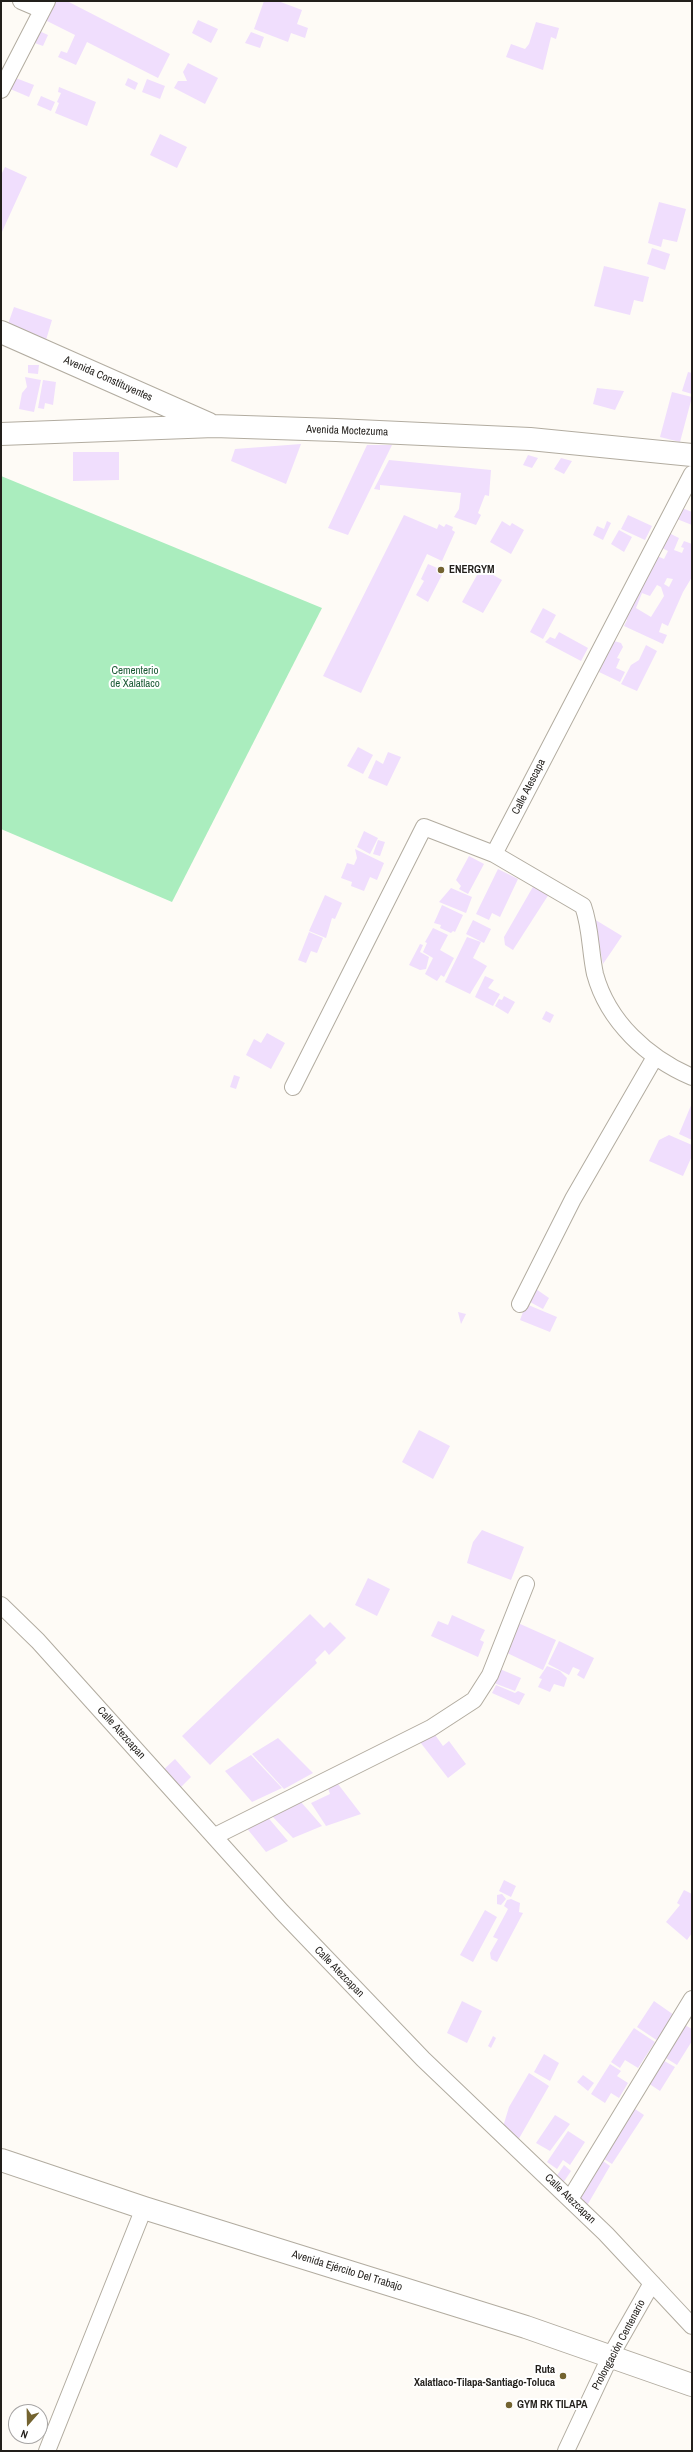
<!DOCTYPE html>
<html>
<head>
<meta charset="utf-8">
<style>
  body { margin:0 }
  #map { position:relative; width:693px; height:2452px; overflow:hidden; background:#fefbf6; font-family:"Archivo Narrow",sans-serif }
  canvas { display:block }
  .frame { position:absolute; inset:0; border:2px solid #221f1b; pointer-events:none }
  .north { position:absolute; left:8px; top:2404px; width:40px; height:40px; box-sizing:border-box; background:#fff; border:1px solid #a7a5a4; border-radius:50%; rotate:200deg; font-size:11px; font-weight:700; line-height:16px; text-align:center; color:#221f1b }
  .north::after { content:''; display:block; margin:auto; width:14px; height:18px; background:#736330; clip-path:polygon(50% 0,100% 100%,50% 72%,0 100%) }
</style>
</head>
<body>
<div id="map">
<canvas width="693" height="2452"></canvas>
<div class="frame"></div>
<div class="north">N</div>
</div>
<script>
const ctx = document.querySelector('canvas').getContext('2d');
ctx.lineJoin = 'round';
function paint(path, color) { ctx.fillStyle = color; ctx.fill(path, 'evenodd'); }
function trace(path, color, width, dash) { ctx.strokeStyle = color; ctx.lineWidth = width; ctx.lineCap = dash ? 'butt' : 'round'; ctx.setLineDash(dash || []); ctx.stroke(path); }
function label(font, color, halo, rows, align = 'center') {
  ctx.font = font + ' "Archivo Narrow",sans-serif'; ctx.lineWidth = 4; ctx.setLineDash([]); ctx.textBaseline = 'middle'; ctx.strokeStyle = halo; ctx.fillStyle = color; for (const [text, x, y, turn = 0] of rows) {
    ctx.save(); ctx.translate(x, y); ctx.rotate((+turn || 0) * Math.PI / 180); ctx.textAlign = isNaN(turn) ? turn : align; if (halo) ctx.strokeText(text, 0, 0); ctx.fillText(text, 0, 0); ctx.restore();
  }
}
const green = new Path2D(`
  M1,476L322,608L172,902L1,829Z`);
const building = new Path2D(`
  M50,1H67L170,54L158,78L87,42L76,65L58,57L61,51L67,53L75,35L41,18Z
  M264,1H278L302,10L297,24L308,28L305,38L291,33L288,42L254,29Z
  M198,20L218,29L211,43L192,33Z
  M536,22L559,28L556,39L551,37L543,70L506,57L511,44L525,49L529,44Z
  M37,30L48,35L43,46L32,42Z
  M251,32L264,37L260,48L245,43Z
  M188,63L218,78L205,104L174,88L178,81H187L183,72Z
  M13,77L34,85L29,97L8,88Z
  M128,78L138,83L135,90L125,85Z
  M147,79L165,86L160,99L142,92Z
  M59,87L96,102L87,126L55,113L59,103L57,102L61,93L58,92Z
  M41,96L55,102L51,111L37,105Z
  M160,134L187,147L177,168L150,155Z
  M5,167L27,177L1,234V175Z
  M659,202L686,209L677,242L663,239L661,247L648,243Z
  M652,248L670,254L665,270L647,264Z
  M604,266L649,277L643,302L634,300L630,315L594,306Z
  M14,307L52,320L46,340L7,327Z
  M28,365H39L38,374L28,373Z
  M688,372L692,373V394L682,391Z
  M25,377L41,380L34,412L19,409L22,393L27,387Z
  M43,380L56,382L53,405L45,403L44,409L38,408Z
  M597,388L624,391L615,410L593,404Z
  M672,392L692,397L680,442L660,437Z
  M301,444L286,484L231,461L235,449Z
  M367,445H392L348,535L328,528Z
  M73,452H119V480L73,481Z
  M528,455L538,458L532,468L523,465Z
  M561,458L572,461L564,474L554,469Z
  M389,460L491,470L489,496L485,495L478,513L481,515L476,525L454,517L459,509L461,493L380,485V490L374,489Z
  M682,508L692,512V525L677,519Z
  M404,515L437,529L439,524L444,527L446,524L453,527L452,530L455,532L442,561L427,554L361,693L323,676Z
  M628,515L652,526L645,540L621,529Z
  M502,521L510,526L512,523L524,530L511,554L490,542Z
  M607,521L611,523L603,540L593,535L597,526L604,529Z
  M619,530L632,537L624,552L611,544Z
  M665,531L679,538L674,550L682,553L684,548L681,547L684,541L692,544V577L683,592L668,626L662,623L659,632L667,635L663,644L624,626L627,620L623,617L632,596L640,592L655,555L664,559L668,551L658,546ZM667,578L673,579L669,587L664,584ZM657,585L661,587L664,596L651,617L636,608L642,593L650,596Z
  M428,564L444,571L428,602L416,595L424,581L421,579Z
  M481,568L502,580L483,613L462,602Z
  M543,608L556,615L543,639L530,632Z
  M559,632L588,648L581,661L545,642L550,637L555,639Z
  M614,641L621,643L623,647L617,658L620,659L616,668L625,672L620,682L599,672Z
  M646,645L657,651L637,691L621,684L631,665L639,660Z
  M358,747L373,755L363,774L347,766Z
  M388,752L401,757L387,786L368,778L376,760L383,764Z
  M364,831L378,838L370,854L357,847Z
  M378,840L385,842L380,856L373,854Z
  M355,849L384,863L377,880L370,877L364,891L351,886L352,882L341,878L347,863L354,865L357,858Z
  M469,856L484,864L468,894L459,889L461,886L456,880Z
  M498,869L518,879L500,917L492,913L489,920L476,914Z
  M534,885L549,894L513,950L505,945L504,937Z
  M451,888L472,897L466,913L439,902Z
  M325,895L342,903L335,919L332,918L326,938L309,931Z
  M442,905L463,915L455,932L453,931L451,933L440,928L441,925L434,923Z
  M594,919L622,936L603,964Z
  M473,920L491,929L484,943L466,934Z
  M433,928L448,935L440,950L454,958L444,977L441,975L437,981L425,974L433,958L423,952L427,943L425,942Z
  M309,932L323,938L317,953L311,951L306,963L298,960Z
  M467,937L481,942L473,958L487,966L470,994L445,982Z
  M420,944L423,945L420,952L429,957L426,969L420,970L409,965Z
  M485,976L494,980L488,988L500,994L493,1006L475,997Z
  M504,996L515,1002L508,1014L495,1006L499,999L502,1000Z
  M546,1011L554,1015L550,1023L542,1019Z
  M267,1033L285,1043L271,1069L246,1055L254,1039L261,1043Z
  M234,1075L240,1077L236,1089L230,1087Z
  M692,1103V1140L679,1134Z
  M669,1135L692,1145V1156L683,1176L649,1161L659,1140Z
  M536,1289L549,1298L543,1309L530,1302Z
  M526,1304L557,1317L550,1332L520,1320Z
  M458,1312L466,1314L461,1324Z
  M419,1430L450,1446L433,1479L402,1462Z
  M482,1530L524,1547L511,1580L467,1563L473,1542Z
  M368,1578L390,1589L377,1616L355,1605Z
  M310,1614L324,1628L330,1622L346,1638L329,1655L325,1650L315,1660L317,1663L210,1765L182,1736Z
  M452,1615L485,1630L480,1640L484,1642L478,1657L431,1636L438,1621L448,1625Z
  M518,1623L556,1640L543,1670L505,1652Z
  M559,1641L594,1658L584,1679L577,1675L580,1670L573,1667L569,1675L548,1664Z
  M547,1666L560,1671L567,1678L564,1687L554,1684L550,1692L538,1687L542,1679L539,1678Z
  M500,1669L521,1678L515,1691L494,1683Z
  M496,1685L515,1693L518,1691L525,1694L519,1705L492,1693Z
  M433,1732L443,1746L449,1741L466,1764L448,1778L420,1742Z
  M278,1738L313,1773L284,1789L252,1754Z
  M251,1755L282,1788L252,1802L225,1771Z
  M175,1759L191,1777L178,1790L161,1772Z
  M338,1784L361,1814L326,1826L311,1803L330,1794L328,1788Z
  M301,1802L322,1826L293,1838L272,1816Z
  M265,1814L288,1841L266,1852L245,1826Z
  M504,1880L516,1886L511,1897L499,1891Z
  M684,1890L692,1894V1933L687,1940L666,1922L680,1905L677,1903Z
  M502,1894L506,1899L501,1905L497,1904V1895Z
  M511,1899L520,1903L519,1912L523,1913L497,1962L491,1959L490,1953L498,1939L493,1937L508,1909L504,1906L507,1900Z
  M485,1910L497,1917L473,1962L460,1955Z
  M462,2001L482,2011L467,2043L447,2033Z
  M654,2001L674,2015L658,2041L637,2027Z
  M681,2023L692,2029V2041L677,2065L661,2055Z
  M634,2028L655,2042L638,2068L625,2060L620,2068L611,2062Z
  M493,2036L496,2038L491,2048L488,2046Z
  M544,2054L559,2063L550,2081L534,2072Z
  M659,2058L675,2067L660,2091L645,2081Z
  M610,2064L621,2071L617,2076L628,2083L619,2098L611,2093L605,2103L591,2094Z
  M529,2073L549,2086L517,2142L502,2130L509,2107Z
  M583,2075L594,2083L588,2091L577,2082Z
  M629,2105L644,2115L612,2164L599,2156Z
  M555,2115L570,2124L550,2151L536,2143Z
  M568,2131L585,2142L570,2165L563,2160L557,2169L547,2162Z
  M599,2158L610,2166L585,2209L577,2201Z
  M564,2165L571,2171L563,2183L556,2177Z`);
const minor = new Path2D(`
  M21,1L42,10
  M1,90L47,1
  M494,854L692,474
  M293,1087L424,827L494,854L583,906C591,928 590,951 595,974C608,1022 648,1058 692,1077
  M520,1304L573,1199L655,1057
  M1,1605L38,1641L282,1912L423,2059L606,2234L692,2326
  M215,1836L431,1728L474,1700L490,1675L526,1584
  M570,2199L692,1999
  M47,2451L144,2208
  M566,2451L611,2355L652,2283`);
const secondary = new Path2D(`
  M1,332L209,424
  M1,434L214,426L336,430L530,439L692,455
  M1,2160L144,2208L526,2327L692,2385`);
const markers = [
  [441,570,4,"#736330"],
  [563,2376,4,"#736330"],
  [509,2405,4,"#736330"]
];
const streetNames = [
  ["Avenida Constituyentes",108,379,24],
  ["Avenida Moctezuma",347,431,2],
  ["Calle Atescapa",529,787,-63],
  ["Calle Atezcapan",121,1733,48],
  ["Calle Atezcapan",339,1972,46],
  ["Calle Atezcapan",570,2199,44],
  ["Avenida Ejército Del Trabajo",347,2271,17],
  ["Prolongación Centenario",619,2345,-62]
];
const poiNames = [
  ["ENERGYM",449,570],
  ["Ruta",555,2370,"right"],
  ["Xalatlaco-Tilapa-Santiago-Toluca",555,2383,"right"],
  ["GYM RK TILAPA",517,2405]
];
const parkNames = [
  ["Cementerio",135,671],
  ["de Xalatlaco",135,684]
];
paint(green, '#aaedbe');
paint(building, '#f0defd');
trace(minor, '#b2aca0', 18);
trace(secondary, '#b2aca0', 24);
trace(minor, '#fff', 16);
trace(secondary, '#fff', 22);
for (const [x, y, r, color] of markers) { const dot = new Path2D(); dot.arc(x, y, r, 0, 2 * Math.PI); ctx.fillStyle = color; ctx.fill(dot); trace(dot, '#fff', 1.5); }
label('11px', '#221f1b', '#fff', streetNames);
label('bold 11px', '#221f1b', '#fff', poiNames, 'left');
label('11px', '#1c5a36', '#fff', parkNames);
</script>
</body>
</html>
